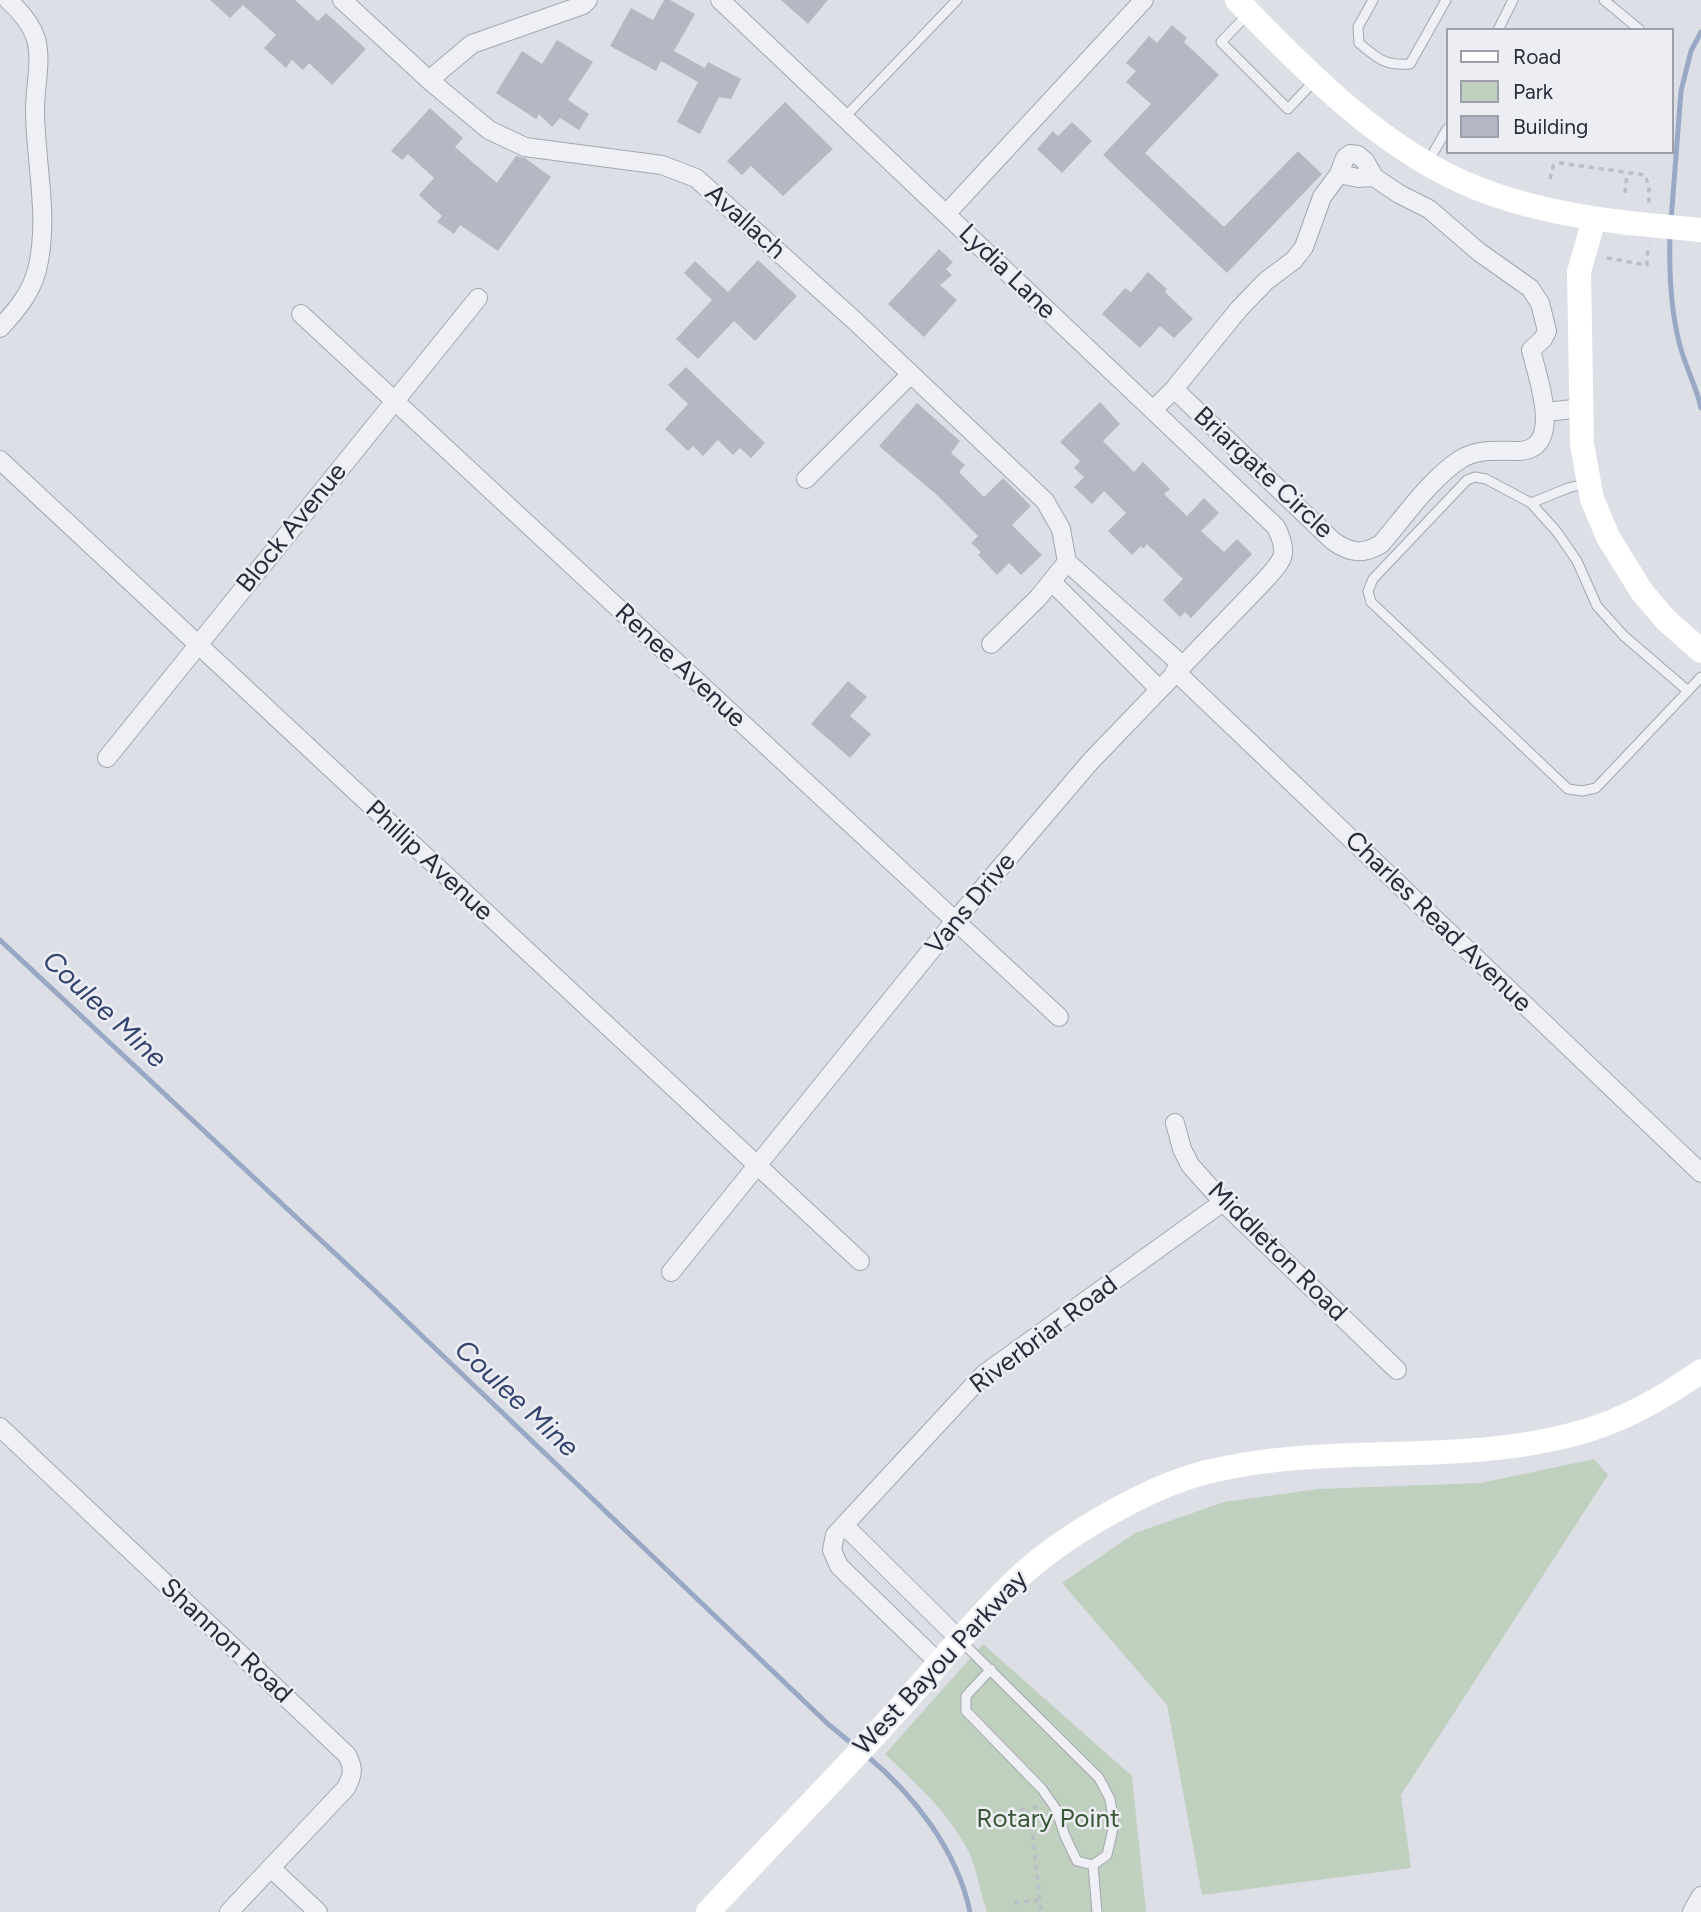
<!DOCTYPE html>
<html>
<head>
<meta charset="utf-8">
<style>
  body { margin:0 }
  #map { position:relative; width:1701px; height:1912px; overflow:hidden; background:#dddfe6; font-family:Figtree,sans-serif }
  canvas { display:block }
  .legend { position:absolute; left:1446px; top:28px; width:228px; height:126px; box-sizing:border-box; background:#eceef4; border:2px solid #9da0aa; margin:0; padding:9px 12px; list-style:none; font-size:21px; color:#272c3c }
  .legend li { display:flex; align-items:center; gap:14px; height:35px }
  .legend b { width:35px; border:2px solid #9da0aa }
</style>
</head>
<body>
<div id="map">
<canvas width="1701" height="1912"></canvas>
<ul class="legend">
<li><b style="height:9px;background:#fff"></b>Road</li>
<li><b style="height:19px;background:#c0d0be"></b>Park</li>
<li><b style="height:19px;background:#b4b8c3"></b>Building</li>
</ul>
</div>
<script>
const ctx = document.querySelector('canvas').getContext('2d');
ctx.lineJoin = 'round';
function paint(path, color) { ctx.fillStyle = color; ctx.fill(path, 'evenodd'); }
function trace(path, color, width, dash) { ctx.strokeStyle = color; ctx.lineWidth = width; ctx.lineCap = dash ? 'butt' : 'round'; ctx.setLineDash(dash || []); ctx.stroke(path); }
function label(font, color, halo, rows, align = 'center') {
  ctx.font = font + ' Figtree,sans-serif'; ctx.lineWidth = 5; ctx.setLineDash([]); ctx.textBaseline = 'middle'; ctx.strokeStyle = halo; ctx.fillStyle = color; for (const [text, x, y, turn = 0] of rows) {
    ctx.save(); ctx.translate(x, y); ctx.rotate((+turn || 0) * Math.PI / 180); ctx.textAlign = isNaN(turn) ? turn : align; if (halo) ctx.strokeText(text, 0, 0); ctx.fillText(text, 0, 0); ctx.restore();
  }
}
const green = new Path2D(`
  M1594,1459L1608,1475L1401,1795L1411,1868L1202,1895L1167,1705L1062,1583L1135,1533L1224,1502L1318,1489L1481,1483Z
  M983,1644L1132,1776L1146,1912H987C979,1890 977,1865 965,1845C945,1809 914,1782 885,1754Z`);
const stream = new Path2D(`
  M1671,221L1681,91L1691,51L1701,32
  M1670,234C1669,270 1670,306 1679,342C1684,364 1696,385 1701,408
  M0,940L373,1289L828,1724L856,1747
  M866,1755C914,1795 957,1850 970,1912`);
const building = new Path2D(`
  M210,0H295L318,21L326,13L366,49L332,85L309,63L303,70L292,60L286,68L264,48L276,35L243,5L230,18Z
  M664,0H670L695,14L674,51L705,68L708,62L741,79L731,99L719,97L700,134L677,122L698,82L661,61L656,71L610,46L631,8L653,20Z
  M781,0H828L808,24Z
  M1172,25L1187,38L1184,42L1219,75L1145,153L1224,227L1298,151L1322,174L1227,273L1103,155L1151,104L1126,82L1136,71L1126,63L1149,36L1157,43Z
  M557,40L593,62L568,100L589,114L579,130L560,118L552,127L539,114L536,119L496,93L522,51L542,64Z
  M785,102L833,149L783,196L751,166L742,175L727,161Z
  M430,108L463,138L455,147L497,183L516,156L525,158L551,177L498,251L460,225L454,234L437,222L442,216L419,195L434,178L408,154L402,160L391,151Z
  M1072,122L1092,141L1062,173L1037,149L1053,131L1058,136Z
  M939,249L953,262L946,269L952,275L940,285L957,300L924,337L888,304Z
  M758,260L797,296L755,341L734,321L698,359L676,339L712,300L684,273L695,261L728,292Z
  M1148,272L1167,289L1165,292L1193,319L1174,338L1160,326L1140,348L1102,314L1125,288L1131,292Z
  M686,367L765,443L751,458L740,448L733,455L718,440L703,456L693,446L688,451L665,429L688,404L668,385Z
  M1100,402L1120,424L1103,441L1134,472L1143,462L1170,489L1164,494L1187,516L1204,498L1219,513L1201,531L1224,552L1237,539L1252,554L1191,618L1185,612L1180,617L1163,600L1183,579L1147,544L1143,549L1141,546L1132,555L1108,531L1126,513L1104,491L1092,504L1074,487L1084,477L1074,468L1080,461L1060,442Z
  M917,403L960,441L951,453L965,465L959,472L984,497L1003,478L1031,506L1012,525L1042,555L1021,575L1009,563L997,575L978,555L981,552L971,543L978,536L938,496L879,446Z
  M848,681L867,697L850,716L871,734L850,758L811,724Z`);
const path = new Path2D(`
  M1550,179L1553,166L1560,163L1645,175L1649,187V206
  M1625,193L1627,173
  M1607,258L1647,265L1648,245
  M1021,1808L1030,1822L1033,1837L1041,1912
  M1025,1815L1038,1805
  M1014,1903L1040,1900`);
const lane = new Path2D(`
  M1373,0L1358,27L1359,43C1378,59 1385,66 1410,64L1446,0
  M1604,0L1640,30
  M1249,13L1221,42L1288,109L1316,79
  M1498,30L1513,0
  M844,118L957,0
  M1428,162L1447,129
  M1531,503L1568,488L1588,483
  M1688,691L1624,636L1597,606L1577,561L1557,532L1531,503L1486,479L1475,477L1467,480L1373,579L1368,591L1371,602L1568,789L1582,791L1596,788L1688,691L1701,677
  M960,1640L1099,1778L1110,1799L1114,1824L1107,1855L1093,1865L1077,1861L1065,1836L1056,1809L1042,1789L966,1711V1696L991,1669
  M1093,1865L1097,1912`);
const street = new Path2D(`
  M342,0L429,80L489,130L525,147L662,165L696,178L855,321L1045,501L1061,529L1067,562L1038,598L991,644
  M429,80L472,44L583,5L588,0
  M1339,174L1358,178L1374,177
  M946,214L1144,0
  M301,314L1059,1017
  M0,328C16,311 31,293 37,270C50,218 35,161 35,109C35,86 42,61 36,39C31,23 20,11 8,0
  M1153,410L1174,389L1239,309L1266,281L1294,260L1304,247L1322,197L1339,174L1345,158L1350,154L1358,155L1365,161L1374,177L1399,194L1429,209L1479,252L1530,288L1540,303L1547,331L1543,339L1531,350C1537,376 1565,449 1519,451C1499,451 1479,448 1461,459C1431,478 1404,517 1381,544C1363,555 1350,553 1333,541L1174,389
  M1546,412L1582,408
  M0,460L860,1261
  M806,479L911,374
  M1067,562L1182,665
  M1052,582L1159,689
  M1175,671L1701,1173
  M107,758L478,298
  M1175,1123L1182,1149L1190,1165L1223,1202L1397,1370
  M671,1272L954,922L1090,762L1266,579C1284,559 1289,553 1276,527L720,0
  M0,1427L347,1755C354,1768 353,1775 346,1788L229,1912
  M844,1525L959,1639
  M939,1663L839,1566L832,1550L835,1535L984,1374L1223,1202
  M271,1868L318,1912
  M1692,1912L1701,1896`);
const secondary = new Path2D(`
  M1237,0C1305,71 1386,153 1479,189C1527,208 1577,217 1629,223
  M1594,219L1579,272L1582,444L1592,499L1608,537L1642,592L1666,620L1701,651
  M708,1912C770,1845 835,1780 896,1712C936,1668 973,1621 1016,1580C1061,1537 1147,1487 1207,1472C1331,1441 1462,1468 1585,1431C1626,1419 1666,1396 1701,1371`);
const secondaryBridge = new Path2D(`
  M1629,223L1701,230`);
const streetNames = [
  ["Avallach",745,222,42],
  ["Lydia Lane",1007,272,44],
  ["Briargate Circle",1263,473,43],
  ["Block Avenue",292,528,-51],
  ["Renee Avenue",680,666,43],
  ["Phillip Avenue",429,861,43],
  ["Vans Drive",971,904,-50],
  ["Charles Read Avenue",1438,922,44],
  ["Middleton Road",1277,1252,45],
  ["Riverbriar Road",1044,1335,-37],
  ["Shannon Road",226,1641,43],
  ["West Bayou Parkway",941,1663,-47]
];
const parkNames = [
  ["Rotary Point",1048,1819]
];
const waterNames = [
  ["Coulee Mine",104,1010,43],
  ["Coulee Mine",516,1399,43]
];
paint(green, '#c0d0be');
trace(stream, '#99a8c5', 5);
paint(building, '#b4b8c3');
trace(lane, '#a3a6b0', 11);
trace(street, '#a3a6b0', 20);
trace(path, '#bbbdc5', 3.5, [5, 5]);
trace(lane, '#eff0f5', 9);
trace(street, '#eff0f5', 18);
trace(secondary, '#fff', 24);
trace(secondaryBridge, '#fff', 24);
label('26px', '#272c3c', '#eceef4', streetNames);
label('26px', '#375735', '#eceef4', parkNames);
label('italic 28px', '#33456e', '#eceef4', waterNames);
</script>
</body>
</html>
